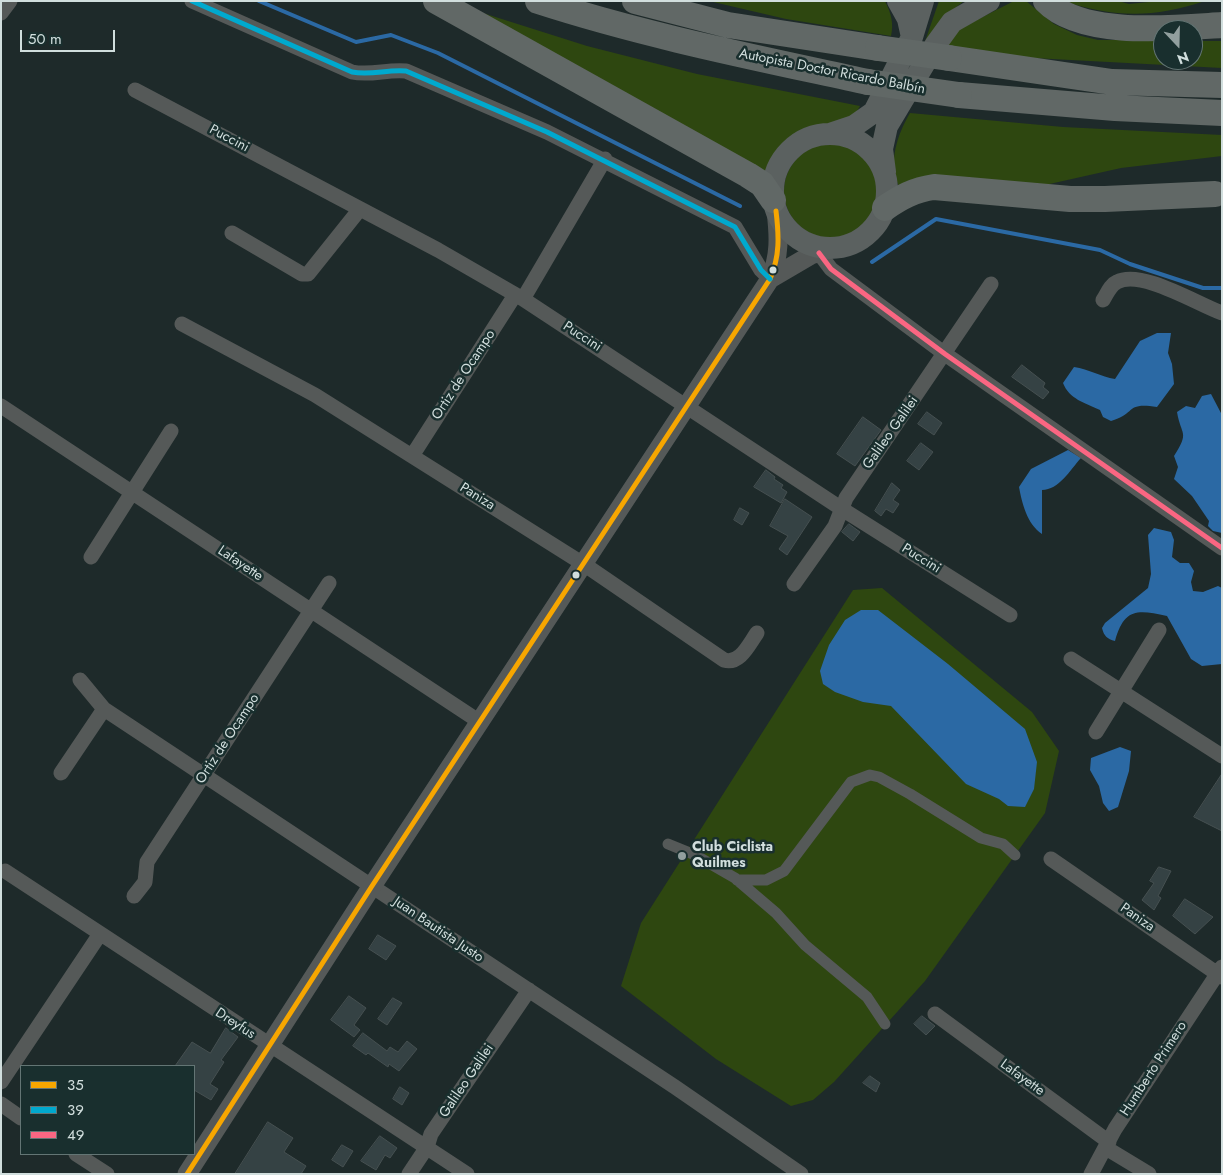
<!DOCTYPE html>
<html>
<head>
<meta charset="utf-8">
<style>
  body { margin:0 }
  #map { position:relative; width:1223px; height:1175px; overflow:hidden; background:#1e2a2a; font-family:Jost,sans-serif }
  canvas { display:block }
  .frame { position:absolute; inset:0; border:2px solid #d1dedd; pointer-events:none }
  .legend { position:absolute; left:20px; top:1065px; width:175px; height:90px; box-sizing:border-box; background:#192f2e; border:1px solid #637574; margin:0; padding:6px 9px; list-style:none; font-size:15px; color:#d1dedd }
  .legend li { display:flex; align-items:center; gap:10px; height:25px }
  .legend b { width:25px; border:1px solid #637574 }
  .north { position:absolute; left:1153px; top:20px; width:50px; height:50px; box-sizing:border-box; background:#192f2e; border:1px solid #637574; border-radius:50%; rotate:159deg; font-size:14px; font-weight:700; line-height:20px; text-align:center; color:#d1dedd }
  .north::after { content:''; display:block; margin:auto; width:18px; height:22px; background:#929f9e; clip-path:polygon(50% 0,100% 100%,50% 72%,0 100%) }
  .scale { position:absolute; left:20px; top:30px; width:95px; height:22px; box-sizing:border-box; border:2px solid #d1dedd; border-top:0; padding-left:6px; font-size:15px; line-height:18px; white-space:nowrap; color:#d1dedd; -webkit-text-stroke:4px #192f2e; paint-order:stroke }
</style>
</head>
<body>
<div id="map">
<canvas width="1223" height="1175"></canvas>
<div class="frame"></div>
<ul class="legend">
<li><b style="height:6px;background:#f7a600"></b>35</li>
<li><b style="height:6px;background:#00a9ce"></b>39</li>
<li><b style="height:6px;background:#fa6682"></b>49</li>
</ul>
<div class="north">N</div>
<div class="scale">50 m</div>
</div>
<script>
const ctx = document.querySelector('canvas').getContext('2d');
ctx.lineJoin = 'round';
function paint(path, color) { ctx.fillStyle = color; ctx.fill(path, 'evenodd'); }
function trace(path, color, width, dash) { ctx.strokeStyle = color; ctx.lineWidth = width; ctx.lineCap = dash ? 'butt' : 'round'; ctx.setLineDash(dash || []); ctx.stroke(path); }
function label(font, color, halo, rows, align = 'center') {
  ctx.font = font + ' Jost,sans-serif'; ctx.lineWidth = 5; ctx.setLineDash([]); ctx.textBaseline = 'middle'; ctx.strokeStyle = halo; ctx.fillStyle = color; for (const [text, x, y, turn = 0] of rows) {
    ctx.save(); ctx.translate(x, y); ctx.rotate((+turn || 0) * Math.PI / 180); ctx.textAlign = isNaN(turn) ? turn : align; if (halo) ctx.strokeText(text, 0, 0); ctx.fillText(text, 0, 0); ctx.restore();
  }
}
const green = new Path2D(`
  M445,1L587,46L697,74L860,106C842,144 784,109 765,178Z
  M709,1H885C891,13 894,23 891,36L786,19Z
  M939,1H964L955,8L921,53Z
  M1014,1H1026L1054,24L1077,35L1098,40H1163V60H1193V41H1222V68L1014,57L940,44L951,33Z
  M1063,1H1118L1129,4L1159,1H1205C1154,18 1115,18 1063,1Z
  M910,113L1063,127L1222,135V156L1121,168L1045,185L899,186C887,164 898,133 910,113Z
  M784 191a47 47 0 1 1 94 0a47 47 0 1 1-94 0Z
  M882,588L1032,712L1059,751L1045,813L925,981L834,1082L813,1100L791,1106L716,1059L621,986L641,923L853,590Z`);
const water = new Path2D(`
  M1157,333H1171L1168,353L1172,364L1174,384L1157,407C1124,402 1137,414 1111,421L1103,417L1100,410C1085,403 1069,399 1063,383L1074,367C1089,369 1101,377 1115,379L1140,341Z
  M1211,394L1222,415V533L1213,531L1208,526L1209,521L1192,496L1174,479L1178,467L1174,456C1190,431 1181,436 1177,412L1186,406L1195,408L1202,396Z
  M1068,450L1081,458C1070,470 1059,490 1042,490V534C1027,524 1022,503 1019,487L1031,469Z
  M1154,528L1171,532L1174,540L1172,557L1180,563H1189L1194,571L1191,582L1193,591L1203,592L1218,586L1222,588V664L1202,666L1191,659L1167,616C1136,609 1124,609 1115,641C1107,639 1104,636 1102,628L1105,623L1148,588L1151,574L1148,535Z
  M861,610H878L948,664L1025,729L1037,762L1034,789L1025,807L1008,806L999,799L966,784L891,706L863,702L835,692L823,684L820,671L829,645L845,620Z
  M1120,747L1131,751L1129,771L1118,807L1109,811L1103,803L1099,786L1090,770L1091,758Z`);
const stream = new Path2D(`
  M259,1L356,42L391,35L438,53L740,206
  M872,262L936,219L1100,250L1130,264L1203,288H1222`);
const building = new Path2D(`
  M1022,365L1045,383L1043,387L1049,392L1043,399L1012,377Z
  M927,412L942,423L934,435L918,424Z
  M863,417L881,430L855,466L837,454Z
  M921,443L933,452L919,470L907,461Z
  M766,470L775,477L774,479L783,485L781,488L787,492L781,503L754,487Z
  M892,483L900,490L893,500L899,504L893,513L886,509L881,516L875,511Z
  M785,499L812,517L787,555L779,549L788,536L770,526Z
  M740,508L749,513L742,525L734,520Z
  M849,524L860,532L853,541L842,532Z
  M1222,774V831L1194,817Z
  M1159,867L1171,871L1158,896L1161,898L1154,910L1142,900L1154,883L1150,881Z
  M1185,899L1213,917L1195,934L1173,916Z
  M378,935L396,946L386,960L369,949Z
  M349,996L366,1008L354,1025L360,1030L354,1037L331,1020Z
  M393,998L402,1003L387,1025L378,1019Z
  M922,1016L935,1026L926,1035L914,1024Z
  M226,1028L238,1037L221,1060L224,1062L210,1084L218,1089L211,1100L194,1090V1066H175L192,1042L210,1053Z
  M363,1033L387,1051L390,1047L398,1052L407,1041L417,1049L399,1071L389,1064L388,1067L368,1053L366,1055L353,1046Z
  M870,1076L880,1083L876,1092L863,1083Z
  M400,1087L409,1093L402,1105L393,1099Z
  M268,1122L293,1138L284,1152L306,1166L301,1174H235Z
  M380,1136L397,1148L390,1158L385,1155L376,1170L361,1161Z
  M342,1145L353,1151L343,1167L332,1160Z`);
const pedestrian = new Path2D(`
  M668,844L695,855L735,878L776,913L805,945L867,997L885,1024
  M737,880H766L784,871L851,782L870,775L879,777L910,794L981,838L1003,844L1015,855`);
const minor = new Path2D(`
  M192,1L352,72C371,76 387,69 406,71L547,132L735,227L761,270L770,279
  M1,13L10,1
  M135,90L438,250L523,299L842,509L1010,615
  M232,233L302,274H308L360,209
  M819,253L831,269L945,354L1222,548
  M523,299L605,159
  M1103,300C1107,294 1110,285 1117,282C1141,269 1197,304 1222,313
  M182,324L315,395L585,565L724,660C740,665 749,644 757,633
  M1,406L480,722
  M412,456L515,295
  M91,557L171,431
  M794,584L835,526L846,498L991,284
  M1071,659L1222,756
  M80,680L104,709L675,1087L801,1174
  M1096,732L1159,630
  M61,773L104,709
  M1051,859L1222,977
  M5,871L467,1174
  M134,896L145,882L147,862L329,583
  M935,1014L1109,1142
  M1,1082L100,934
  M1,1104L21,1118
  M1106,1148L1149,1174
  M76,1154L107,1174
  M409,1174L427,1147L431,1134L529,990
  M1091,1174L1115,1129L1222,967`);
const tertiary = new Path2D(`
  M770,279L811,255L834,248
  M187,1174L372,886L770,279C780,256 779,236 776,211`);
const primary = new Path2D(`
  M898,1L908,19L912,37
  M773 191a57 57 0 1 1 114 0a57 57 0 1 1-114 0Z
  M830,134L854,126L874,112L912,37L923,1
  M885,172L882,149L887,126L936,44L952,22L989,1`);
const motorway = new Path2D(`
  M436,1L748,175L762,184L773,200
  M538,1C646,36 758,58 868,82
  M635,1L728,25L878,48
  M1046,1C1082,38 1174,28 1222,25
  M949,58L1112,82L1222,85
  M959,95L1115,108L1222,113
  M885,208C901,197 914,190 934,187L1070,199H1105L1215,194`);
const motorwayBridge = new Path2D(`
  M878,48L949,58
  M868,82L959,95`);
const bus1 = new Path2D(`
  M187,1174L372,886L770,279C780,256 779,236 776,211`);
const bus2 = new Path2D(`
  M192,1L352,72C371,76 387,69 406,71L547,132L735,227L761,270L770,279`);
const bus3 = new Path2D(`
  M819,253L831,269L945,354L1222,548`);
const markers = [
  [773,270,4.5,"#d1dedd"],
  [576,575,4.5,"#d1dedd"],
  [682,856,5,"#929f9e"]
];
const streetNames = [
  ["Autopista Doctor Ricardo Balbín",832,72,11],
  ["Puccini",229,139,28],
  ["Puccini",582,337,33],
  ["Ortiz de Ocampo",464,375,-57],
  ["Galileo Galilei",891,433,-55],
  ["Paniza",477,497,32],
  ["Puccini",921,559,32],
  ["Lafayette",240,564,34],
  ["Ortiz de Ocampo",228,739,-57],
  ["Paniza",1137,918,35],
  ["Juan Bautista Justo",438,930,34],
  ["Dreyfus",235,1024,33],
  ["Humberto Primero",1154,1069,-57],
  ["Lafayette",1022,1078,36],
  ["Galileo Galilei",467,1081,-56]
];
const poiNames = [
  ["Club Ciclista",692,848],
  ["Quilmes",692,864]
];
paint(green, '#2e4710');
paint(water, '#2b69a4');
trace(stream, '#2b69a4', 4);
paint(building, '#354244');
trace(building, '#465051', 1);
trace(pedestrian, '#555958', 11);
trace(minor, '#555958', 15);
trace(tertiary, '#555958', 19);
trace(primary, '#5b6160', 22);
trace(motorway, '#616866', 26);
trace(motorwayBridge, '#616866', 26);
trace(bus1, '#f7a600', 5);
trace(bus2, '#00a9ce', 5);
trace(bus3, '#fa6682', 5);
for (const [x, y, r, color] of markers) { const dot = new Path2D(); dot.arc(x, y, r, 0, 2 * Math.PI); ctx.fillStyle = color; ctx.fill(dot); trace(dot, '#192f2e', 2); }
label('14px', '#d1dedd', '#192f2e', streetNames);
label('bold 14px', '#d1dedd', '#192f2e', poiNames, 'left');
</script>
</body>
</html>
